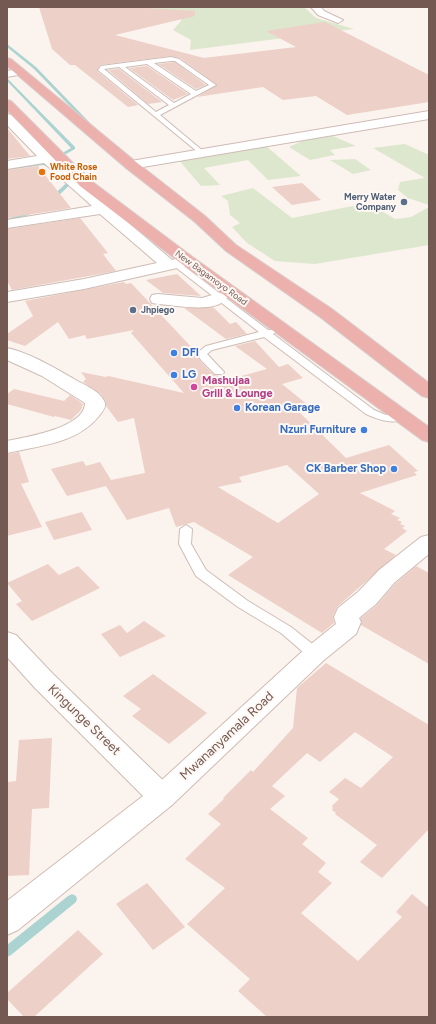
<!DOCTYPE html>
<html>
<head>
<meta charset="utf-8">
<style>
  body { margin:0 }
  #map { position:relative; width:436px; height:1024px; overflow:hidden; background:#fbf3ed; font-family:Figtree,sans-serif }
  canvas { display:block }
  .frame { position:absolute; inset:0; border:8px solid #745852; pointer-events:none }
</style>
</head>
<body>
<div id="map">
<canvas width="436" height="1024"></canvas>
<div class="frame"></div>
</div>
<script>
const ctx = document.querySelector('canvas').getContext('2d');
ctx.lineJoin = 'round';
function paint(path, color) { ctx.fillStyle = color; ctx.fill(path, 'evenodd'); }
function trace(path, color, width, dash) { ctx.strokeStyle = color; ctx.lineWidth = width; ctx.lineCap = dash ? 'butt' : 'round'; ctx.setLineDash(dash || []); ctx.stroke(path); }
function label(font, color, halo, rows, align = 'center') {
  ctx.font = font + ' Figtree,sans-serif'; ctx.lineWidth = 4; ctx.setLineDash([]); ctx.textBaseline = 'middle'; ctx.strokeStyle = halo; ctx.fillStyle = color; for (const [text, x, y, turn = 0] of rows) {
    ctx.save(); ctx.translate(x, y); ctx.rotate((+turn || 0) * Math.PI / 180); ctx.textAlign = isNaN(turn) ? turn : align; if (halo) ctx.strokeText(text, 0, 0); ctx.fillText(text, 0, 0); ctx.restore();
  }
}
const green = new Path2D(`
  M143,7H304L316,18L354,29L190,50L191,40L173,30L181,21L182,13L148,10Z
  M333,136L356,146L330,150L335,155L310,160L289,147L307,139Z
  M405,144L429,155V205L408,198L398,190L400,182L425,178L373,148Z
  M266,146L301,176L268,180L248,160L204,168L220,185L201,186L178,159Z
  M355,159L371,170L353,174L330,160Z
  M253,188L292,218L368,203L395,219L411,217L429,207V245L315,264L275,261L247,243L232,227L240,223L230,215L228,201L221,196Z`);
const stream = new Path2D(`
  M7,44L36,67L93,126V128H91L34,69L7,47Z
  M7,78L75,147V149L66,154H64V152L71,148L7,81Z
  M43,163L51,166L49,167L43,165L7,170V168Z
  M90,165L93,166L84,173L72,169L74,168L83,170Z
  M73,177L77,178L54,200H50V198Z
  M28,209L32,210L29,215L7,221V219L25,213Z
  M72,894L76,896L77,899L76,902L11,955L7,957V945L68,896Z`);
const building = new Path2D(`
  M39,7H129L195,11V16L115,35L204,58L296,47L266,31L325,22L429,75V102L347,115L316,96L283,100L263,87L197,97L217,85L180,58L171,56L100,65L97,71L138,105L128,107L75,65H70L52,49Z
  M175,62L206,85L196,89L158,64Z
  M147,66L188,94L173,100L129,68Z
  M119,69L162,102L148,104L108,70Z
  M7,128L30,156L7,159Z
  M38,166L71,208L7,218V170Z
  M302,183L321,200L292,205L272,187Z
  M80,218L108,253L103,254L116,271L12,290L7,281V229Z
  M177,274L201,296L163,293L146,280Z
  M124,282L126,284L131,283L196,352L200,361L214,375L219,376L223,381L267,369L235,346L255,341L279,367L288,364L303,378L282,384L308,405L296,409L346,458L389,445L418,471L414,472L417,475L360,493L395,511L391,514L400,518L397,520L402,522L400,524L405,526L402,528L407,531L384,549L396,555L337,607L333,616L334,623L322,633L228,575L253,557L194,522L176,527L169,508L127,520L106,486L67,496L51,469L83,461L86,466L100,462L111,480L145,473L134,418L118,422L106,406V402L101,394L83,382L86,379L81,372L106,377L108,376L184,393L131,333L134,330L87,339L85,335L69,339L58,322L25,346L7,340V334L33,316L25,301ZM287,465L319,494L278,523L218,487L242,482L239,477Z
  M213,307L230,324L236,322L247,334L226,339L184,308Z
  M14,389L64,401L70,395L83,404L81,410L71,420L55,416L54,417L7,404V394Z
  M19,452L29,482L21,484L42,527L7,536V454Z
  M82,512L92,530L54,540L45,522Z
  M48,564L59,575L78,566L100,588L32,621L16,604L22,601L7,583Z
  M416,566L429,573V664L361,625V618L377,605L396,583Z
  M144,621L166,636L120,657L101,634L120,625L127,633Z
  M326,663L429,725V829L382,878L360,862L377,845L335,814L336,813L332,810L333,808L332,806L339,799L329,792L345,778L361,788L393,757L355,732L320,762L307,753L272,786L285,796L270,809L308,838L302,844L326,863L318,872L332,883L301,913L358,961L402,917L396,912L412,894L429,908V1017H267L238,991L250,979L187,924L225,888L185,859L221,824L208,814L224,799L223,798L251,770L253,772L293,728L297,688Z
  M153,674L207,713L169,744L132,716L141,709L123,696Z
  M52,738L49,808L32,809L29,875L7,876V782L16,781L19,740Z
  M147,883L185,927L153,950L116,904Z
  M78,930L103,954L34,1017H24L7,999V993Z`);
const lane = new Path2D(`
  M171,57L179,59L216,85L160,115L203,151V153H199L98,70L101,66ZM171,61H175L209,85L196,91L154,63ZM147,64L191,94L174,103L125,67ZM119,67L169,105L156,112L104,69Z
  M177,261L268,330H274L276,332L273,334L374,410L386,415L401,413L406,416C397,427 377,419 366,414L264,337L212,350L207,354L224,372L223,374H215L201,360L197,353L206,346L259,332L174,266V262Z
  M186,525L192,529L191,544L206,570L248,601L291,627L320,650L322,654L320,658L315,659L310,658L281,633L238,607L196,576L179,544L180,529Z`);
const street = new Path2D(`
  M311,7H321L324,11L343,20L338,23L318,15Z
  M19,69L23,70L24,72L23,74L7,77V71Z
  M429,111V119L131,169L126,168L124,165L126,162L131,161Z
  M7,114L11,115L50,154H62L63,157L62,160L57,161L66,170L172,260L180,258L186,260L188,263L186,266L84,289L7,302V292L84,279L157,263L100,214L7,228V220L92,206L44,163L7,169V161L37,156L7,125Z
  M219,293L225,294L227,298C216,314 175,305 158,304L152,303L150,299L152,295L158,294L202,298Z
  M7,348C30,353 53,367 74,379C84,385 101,391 105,403C106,408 102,412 99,416C78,443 39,446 7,453V441C26,437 85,428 85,403L42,376L7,360Z
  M7,632L16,635L53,674L172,789L177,797L172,805L162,809L152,805L35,688L7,657Z`);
const secondary = new Path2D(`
  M429,535V554L395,582L376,604L359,618L361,622L356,634L324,660L172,805L18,930L7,935V901L152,789L306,648L336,624L334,617L338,608L358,592L379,570L421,537Z`);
const highway = new Path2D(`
  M7,58L11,59L136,162L205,216L236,245L332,309L429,383V398L422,396L320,317L226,251L195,222L126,168L7,66Z
  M7,100L11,101L90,180L194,258L429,427V442L422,440L182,264L80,186L7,110Z`);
const markers = [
  [42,172,4,"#e8710a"],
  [404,202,4,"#5c6f8a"],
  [133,310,4,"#5c6f8a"],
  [174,353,4,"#3f7fe0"],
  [174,375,4,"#3f7fe0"],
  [194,387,4,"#d1479c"],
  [237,408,4,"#3f7fe0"],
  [364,430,4,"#3f7fe0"],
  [394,469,4,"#3f7fe0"]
];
const farFoodnames = [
  ["White Rose",50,167],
  ["Food Chain",50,177]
];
const farServicenames = [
  ["Merry Water",396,197],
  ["Company",396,207],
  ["Jhpiego",141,310,"left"]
];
const farStreetnames = [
  ["New Bagamoyo Road",211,278,36]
];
const shopNames = [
  ["DFI",182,353],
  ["LG",182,375],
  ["Korean Garage",245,408],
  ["Nzuri Furniture",356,430,"right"],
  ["CK Barber Shop",386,469,"right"]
];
const hotelNames = [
  ["Mashujaa",202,381],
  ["Grill & Lounge",202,394]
];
const nearStreetnames = [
  ["Kingunge Street",84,720,44],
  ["Mwananyamala Road",227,736,-43]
];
paint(green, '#dde7cd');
paint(stream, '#abd3d2');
paint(building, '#edd0c8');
trace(lane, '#cebcb6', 2);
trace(street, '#cebcb6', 2);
trace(secondary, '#d1bbb4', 2);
trace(highway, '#d8d0cf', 2);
paint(lane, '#fff');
paint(street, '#fff');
paint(secondary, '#fff');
paint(highway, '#ecb1ad');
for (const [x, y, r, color] of markers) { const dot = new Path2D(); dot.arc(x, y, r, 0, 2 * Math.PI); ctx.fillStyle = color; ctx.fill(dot); trace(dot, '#fdf8f4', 1.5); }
label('bold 9px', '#c56008', '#fdf8f4', farFoodnames, 'left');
label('bold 9px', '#4e5e75', '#fdf8f4', farServicenames, 'right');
label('9px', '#745852', '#fdf8f4', farStreetnames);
label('bold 11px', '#366cbe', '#fdf8f4', shopNames, 'left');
label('bold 11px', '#b23c85', '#fdf8f4', hotelNames, 'left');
label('13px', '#745852', '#fdf8f4', nearStreetnames);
</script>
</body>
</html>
